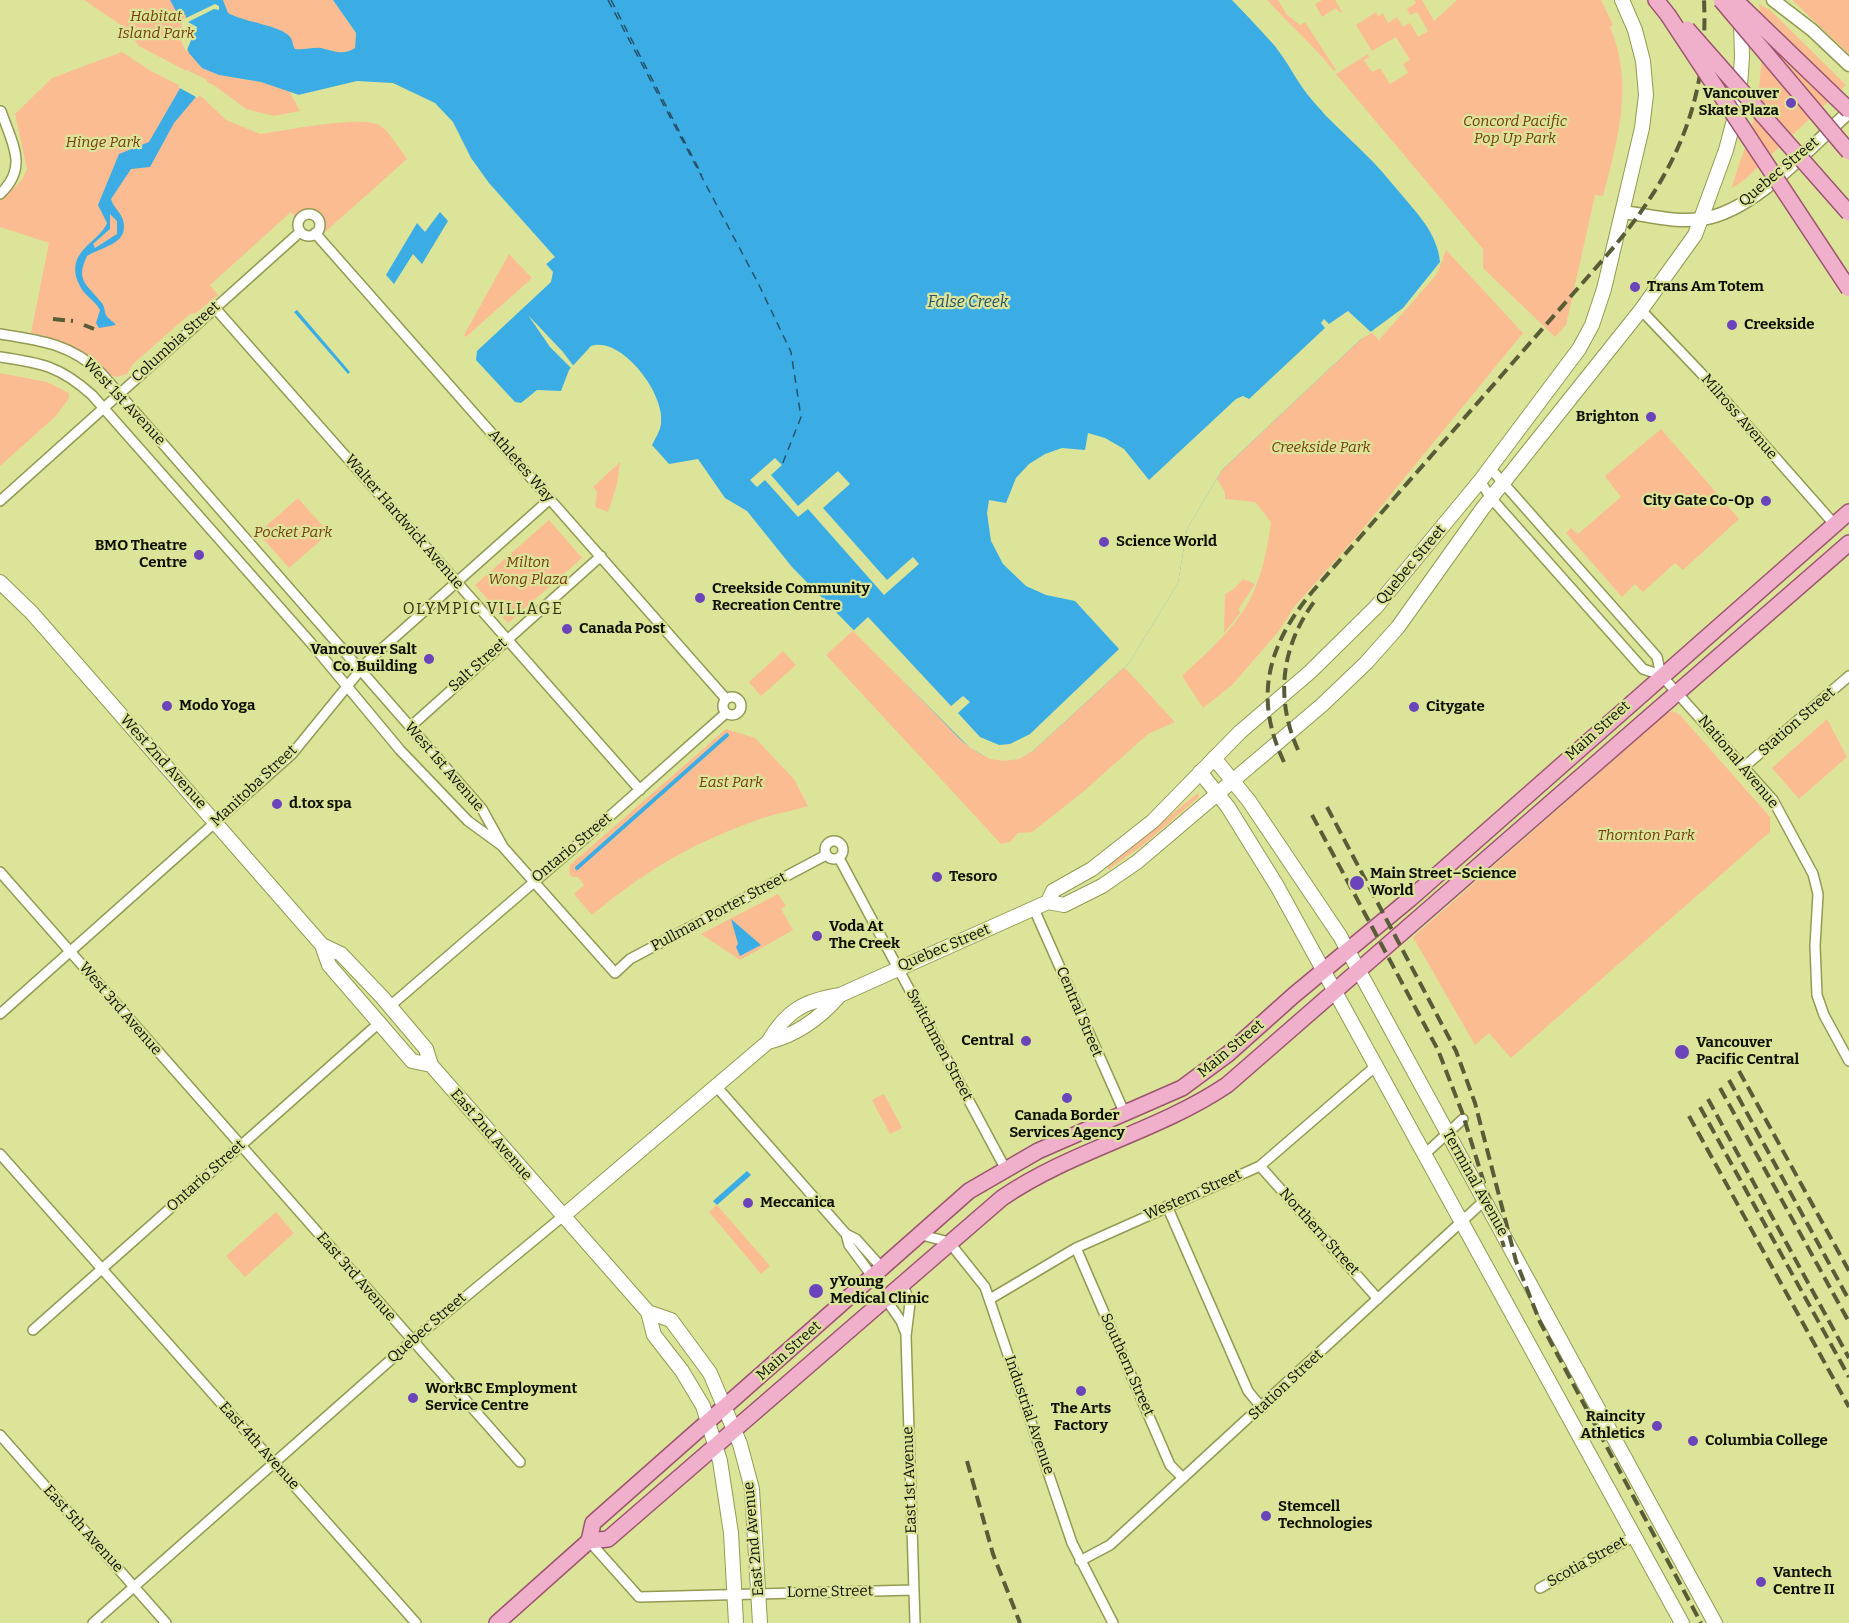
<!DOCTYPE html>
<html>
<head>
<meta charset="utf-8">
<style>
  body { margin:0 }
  canvas { display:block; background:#dbe499 }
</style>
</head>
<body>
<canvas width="1849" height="1623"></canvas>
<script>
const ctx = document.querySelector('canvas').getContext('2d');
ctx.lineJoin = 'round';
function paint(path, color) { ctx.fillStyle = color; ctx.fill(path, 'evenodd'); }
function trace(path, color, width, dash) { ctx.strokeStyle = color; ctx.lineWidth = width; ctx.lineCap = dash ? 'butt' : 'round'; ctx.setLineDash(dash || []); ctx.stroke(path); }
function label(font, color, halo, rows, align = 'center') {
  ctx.font = font + ' Bitter,serif'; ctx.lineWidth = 4.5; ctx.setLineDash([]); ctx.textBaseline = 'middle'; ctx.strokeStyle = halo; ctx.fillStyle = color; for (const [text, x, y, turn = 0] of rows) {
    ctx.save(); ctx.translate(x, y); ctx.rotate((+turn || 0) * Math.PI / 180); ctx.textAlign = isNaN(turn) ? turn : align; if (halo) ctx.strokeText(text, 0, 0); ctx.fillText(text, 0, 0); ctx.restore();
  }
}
const green = new Path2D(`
  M84,0H170L186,15L184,24L219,75L261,82L289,91L300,111L274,116L246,109L215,86L139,46L127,29Z
  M223,0H333L356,33L355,48C343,56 334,51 321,48C313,47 303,50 295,49L281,31L250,23L228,13Z
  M1267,0H1278L1287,15L1300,25L1305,22L1336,70L1334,71C1313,45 1289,24 1267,0Z
  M1322,0H1335L1342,11L1340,13L1336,8L1322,17L1315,4Z
  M1414,0H1422L1434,21L1457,0H1601L1613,25L1610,27C1634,83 1618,140 1603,196L1595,195L1566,325L1555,337L1483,268V249L1336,74L1368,54L1369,57L1364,60L1372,72L1380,68L1390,84L1408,73L1403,64L1410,60L1396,37L1372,51L1356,25L1376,12L1378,16L1383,13L1388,23L1397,17L1403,27L1410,23L1418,37L1428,31L1417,12L1410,15L1407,9L1416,3Z
  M1792,0H1849V54Z
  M1759,4L1770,10L1846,85L1744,180L1732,188C1737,166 1748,144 1753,121C1761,82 1765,44 1759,4Z
  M122,52L151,71L202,97L226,120L260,134C284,131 363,114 381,126C391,133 399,149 407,159L324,233C321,222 321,211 307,210L296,218L291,212L210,285L218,295L196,313L190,314L133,364L127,374L116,377L110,375C86,352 64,339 31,333L49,243L0,227V200L22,180L27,169L15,114L52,78Z
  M1446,250L1523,333L1357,536L1294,607L1279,631L1232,685L1203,708L1182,676C1241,622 1260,603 1271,522L1255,502L1225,499V492L1210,467L1352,312L1379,340L1437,274Z
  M509,254L532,278L466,337L464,335Z
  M0,373L47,382L69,393V398L56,416L0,466Z
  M1661,429L1739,519L1683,570L1675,563L1643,592L1635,584L1622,597L1566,533L1571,528L1578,534L1621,497L1605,476Z
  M620,462L617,484L608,512L595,507L597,492L593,487Z
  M298,498L329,533L289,568L258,533Z
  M549,520L582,558L508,623L475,585Z
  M1243,579L1255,584L1238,610L1241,612L1224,633L1225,594L1234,589Z
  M868,617L1113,655L1175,722L1148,734L1083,792L1032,832L1018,833L1010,842L1001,844L826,655Z
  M783,651L796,665L761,696L749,682Z
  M1673,711L1680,715L1770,817V832L1511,1058L1489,1033L1475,1045L1413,937L1667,713Z
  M1827,719L1847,757L1799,799L1772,768Z
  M726,729L755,738L794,779L808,806C793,811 778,813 763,818C694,842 649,868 592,915L574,894L584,885L578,877H573L569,874L570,865Z
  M1198,793L1199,797L1143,845L1109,869L1107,866Z
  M778,894L786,906L781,909L793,930L740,960L701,934Z
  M884,1094L902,1128L890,1134L872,1100Z
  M717,1205L770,1266L761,1274L709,1212Z
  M276,1212L294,1233L245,1277L226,1256Z`);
const water = new Path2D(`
  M170,0H223L228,13C243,22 281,25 290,37C293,40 292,45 295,49C304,50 313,47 321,48C334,51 343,56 355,48L356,33L333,0H1232C1247,16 1263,31 1276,47C1289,64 1298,84 1312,100C1345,139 1438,212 1440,262L1403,308L1361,339L1222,470L1187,529L1178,583L1129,663L1033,751C1005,767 982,760 959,738L792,567L747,511L725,498L698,459L669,464L652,445C655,439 660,431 661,424C666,395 622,336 591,346L569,370L561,391L537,390L521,403L515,402L476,360L477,351L551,282L553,272L469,173L451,131L419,101L382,87L349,88L308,98L261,82L219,75L202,68L189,53L184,40L186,15L177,13Z
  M190,71L199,87L195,98L174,123L150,167L131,169L111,199C113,207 120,211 123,220C130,244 101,247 87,256C75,281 87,284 101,302C105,306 104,311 106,315C108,319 113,321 116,325L99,328L96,323L100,310C95,300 83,295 79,284C64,251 100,242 107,223L98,205L119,154L149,142ZM110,214L117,221V234L95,248L93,244L110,229Z
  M440,212L448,221L422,264L413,254L394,284L386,275L417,223L425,232Z
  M297,310L350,372L348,374L294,312Z
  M731,919L761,945L740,956L736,947L738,944Z
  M747,1171L751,1175L717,1205L713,1201Z`);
const pier = new Path2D(`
  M1233,0H1237L1277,44L1327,113L1393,179L1435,231L1443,249V261L1440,262V250L1432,233L1417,213L1373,161L1325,115L1275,46Z
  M215,4L219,6V10L214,9L188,22L197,27L186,52L181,40L182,20Z
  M187,70L207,80L198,98L178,87Z
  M357,81L393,83L435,103L453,122L471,158L489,183L555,257L545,265L521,238L467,175L443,125L417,104L400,95L381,90L350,91L304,99L294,96Z
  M1348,311L1372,333L1361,339L1222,470L1187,529L1178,583L1129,663L1033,751L1019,759L1004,761L990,759L970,748L853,631L868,617L951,706L963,696L970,702L958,713L980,737L999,745L1010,744L1030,734L1119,649L1075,601L1046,595L1026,586L1003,564L991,541L987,513L989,500L1006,503L1016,478L1029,464L1045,454L1062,448L1085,450L1088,433L1105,438L1124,449L1149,480L1236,399L1243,396L1249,399L1325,328L1321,323L1324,319L1329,324Z
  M528,315L563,352L575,368L573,370L550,347Z
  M775,458L782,465L771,475L798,506L838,471L850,484L823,508L887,580L913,557L919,564L884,595L808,509L798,517L765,480L757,487L750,480Z`);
const stream = new Path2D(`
  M577,868L727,735`);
const ferry = new Path2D(`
  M608,0L758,283L791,352L801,417L782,465
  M611,0L702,175`);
const minor = new Path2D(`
  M0,194C29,167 12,144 1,111
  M298 225a11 11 0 1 1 22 0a11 11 0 1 1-22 0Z
  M315,233L726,699
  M215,308L640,790
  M1641,310L1700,372L1835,525
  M0,334C40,340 71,344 101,373L482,809L503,847L615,973L630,959L826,855
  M0,357C41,363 60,366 92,395L311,643L400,750L468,821L501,845
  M1490,468L1657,657L1661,675
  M1480,481L1491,498L1643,669L1661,675L1773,800L1813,874L1818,894L1815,946L1817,995L1824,1015L1849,1061
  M0,501L300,232
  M723 706a9 9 0 1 1 18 0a9 9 0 1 1-18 0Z
  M410,727L601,556
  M1744,767L1849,676
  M825 850a9 9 0 1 1 18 0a9 9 0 1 1-18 0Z
  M839,858L1005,1168
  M0,872L520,1462
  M1034,909L1125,1114
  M390,1006L583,840L726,713
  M0,1014L292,754L367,662L550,499
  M716,1086L846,1234L856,1239L882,1268
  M1426,1153L1463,1119
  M0,1154L416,1623
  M1260,1166L1378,1299
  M1167,1206L1248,1391L1262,1408
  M846,1234L849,1245L872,1276
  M918,1234L949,1242L985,1287L1072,1543L1113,1623
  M1076,1248L1170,1465L1183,1478
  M902,1283L910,1303L906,1336L915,1623
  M885,1298L901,1321L906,1334
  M990,1299L1076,1248L1260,1166L1377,1065
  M33,1330L379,1023
  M0,1435L166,1623
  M589,1541L639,1597L914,1590
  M1080,1561L1110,1545L1485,1200
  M1540,1588L1635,1536
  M93,1623L412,1341L562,1217`);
const tertiary = new Path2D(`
  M1773,0L1812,30L1849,65
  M1622,212C1648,215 1675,223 1701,219C1753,213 1810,147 1849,112`);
const secondary = new Path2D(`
  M0,582L32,613L322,945L329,965L412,1061L431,1065
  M1214,758L1249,801L1340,936L1715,1623
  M1200,772L1228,807L1277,886L1682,1623
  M1048,902L1053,891L1092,869L1153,821L1240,732L1310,672L1376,607L1480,481L1579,349L1592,325L1604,289L1642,128L1646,95L1643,61L1635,30L1622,0
  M322,945L341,954L382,997L426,1049L431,1065L648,1312L671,1320L710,1373L740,1444L752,1489L760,1623
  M768,1042C797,1035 821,1017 840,995
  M562,1217L768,1042C787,1010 804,1001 840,995L1048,902L1064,905L1102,886L1137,862L1322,705L1366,663L1398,627L1483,508L1641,310L1695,235L1726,150L1739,101L1742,57L1741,20
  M648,1312L654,1335L682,1371L703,1406L720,1461L731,1533L736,1623`);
const primary = new Path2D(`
  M1656,0L1668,15
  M589,1541L608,1539L1002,1198C1072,1150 1157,1132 1227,1085L1849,543
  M497,1623L589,1541L593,1523L969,1191L1038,1151L1182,1088L1228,1054L1294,995L1411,898L1849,512`);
const rail = new Path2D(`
  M53,319L73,321
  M84,325L94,329
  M1298,750C1275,699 1281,647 1314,602
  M1284,762C1253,697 1268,645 1312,592L1607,255C1673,178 1709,104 1704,0
  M1327,807L1456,1051L1475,1103L1516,1261L1540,1322L1701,1623
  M1312,815L1438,1050L1462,1112L1504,1247
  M1739,1071L1849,1271
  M1729,1080L1849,1300
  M1720,1088L1849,1322
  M1708,1099L1849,1358
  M1700,1107L1849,1377
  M1689,1116L1849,1407
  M967,1461L993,1554L1020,1623`);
const primaryBridge = new Path2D(`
  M1721,0L1849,152
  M1735,0L1849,110
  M1668,15L1849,289
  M1687,29L1849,213`);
const markers = [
  [1791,103,6,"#6b43bb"],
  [1635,287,6,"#6b43bb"],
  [1732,325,6,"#6b43bb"],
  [1651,417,6,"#6b43bb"],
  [1766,501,6,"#6b43bb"],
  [1104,542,6,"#6b43bb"],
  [199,555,6,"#6b43bb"],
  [700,598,6,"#6b43bb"],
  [567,629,6,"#6b43bb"],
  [429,659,6,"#6b43bb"],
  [167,706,6,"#6b43bb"],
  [1414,707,6,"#6b43bb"],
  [277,804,6,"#6b43bb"],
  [937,877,6,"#6b43bb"],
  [1357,883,8,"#6b43bb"],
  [817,936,6,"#6b43bb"],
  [1026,1041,6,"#6b43bb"],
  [1682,1052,8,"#6b43bb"],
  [1067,1098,6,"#6b43bb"],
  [748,1203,6,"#6b43bb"],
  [816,1291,8,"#6b43bb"],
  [1081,1391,6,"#6b43bb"],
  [413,1398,6,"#6b43bb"],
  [1657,1426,6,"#6b43bb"],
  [1693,1441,6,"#6b43bb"],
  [1266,1516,6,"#6b43bb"],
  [1761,1582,6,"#6b43bb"]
];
const parkNames = [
  ["Habitat",156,17],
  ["Island Park",156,34],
  ["Concord Pacific",1515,122],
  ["Pop Up Park",1515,139],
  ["Hinge Park",103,143],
  ["Creekside Park",1321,448],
  ["Pocket Park",293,533],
  ["Milton",528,563],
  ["Wong Plaza",528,580],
  ["East Park",731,783],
  ["Thornton Park",1646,836]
];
const poiNames = [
  ["Vancouver",1779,94,"right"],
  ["Skate Plaza",1779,111,"right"],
  ["Trans Am Totem",1647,287],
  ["Creekside",1744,325],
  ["Brighton",1639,417,"right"],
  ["City Gate Co-Op",1754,501,"right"],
  ["Science World",1116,542],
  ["BMO Theatre",187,546,"right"],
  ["Centre",187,563,"right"],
  ["Creekside Community",712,589],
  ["Recreation Centre",712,606],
  ["Canada Post",579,629],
  ["Vancouver Salt",417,650,"right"],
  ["Co. Building",417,667,"right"],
  ["Modo Yoga",179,706],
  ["Citygate",1426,707],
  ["d.tox spa",289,804],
  ["Main Street–Science",1370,874],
  ["World",1370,891],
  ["Tesoro",949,877],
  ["Voda At",829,927],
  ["The Creek",829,944],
  ["Central",1014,1041,"right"],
  ["Vancouver",1696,1043],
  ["Pacific Central",1696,1060],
  ["Canada Border",1067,1116,"center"],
  ["Services Agency",1067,1133,"center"],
  ["Meccanica",760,1203],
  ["yYoung",830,1282],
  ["Medical Clinic",830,1299],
  ["WorkBC Employment",425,1389],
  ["Service Centre",425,1406],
  ["The Arts",1081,1409,"center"],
  ["Factory",1081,1426,"center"],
  ["Raincity",1645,1417,"right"],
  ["Athletics",1645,1434,"right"],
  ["Columbia College",1705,1441],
  ["Stemcell",1278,1507],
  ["Technologies",1278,1524],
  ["Vantech",1773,1573],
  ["Centre II",1773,1590]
];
const streetNames = [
  ["Quebec Street",1779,172,-40],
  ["Columbia Street",176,342,-42],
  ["West 1st Avenue",124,402,47],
  ["Milross Avenue",1739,417,49],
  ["Athletes Way",521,466,49],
  ["Walter Hardwick Avenue",404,522,49],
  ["Quebec Street",1411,565,-50],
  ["Salt Street",478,665,-42],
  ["Station Street",1797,722,-41],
  ["Main Street",1598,731,-42],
  ["West 2nd Avenue",163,762,48],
  ["National Avenue",1738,762,50],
  ["West 1st Avenue",444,767,49],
  ["Manitoba Street",254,786,-43],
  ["Ontario Street",572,848,-40],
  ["Pullman Porter Street",719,912,-28],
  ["Quebec Street",944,948,-23],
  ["West 3rd Avenue",120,1009,49],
  ["Central Street",1079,1012,67],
  ["Switchmen Street",939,1045,62],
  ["Main Street",1231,1049,-40],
  ["East 2nd Avenue",491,1135,49],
  ["Ontario Street",206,1176,-42],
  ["Terminal Avenue",1475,1183,61],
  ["Western Street",1193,1195,-24],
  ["Northern Street",1319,1232,48],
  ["East 3rd Avenue",356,1277,49],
  ["Quebec Street",427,1328,-41],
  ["Main Street",789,1351,-42],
  ["Southern Street",1127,1365,66],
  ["Station Street",1286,1385,-43],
  ["Industrial Avenue",1029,1415,71],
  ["East 4th Avenue",259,1446,48],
  ["East 1st Avenue",910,1480,-92],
  ["East 5th Avenue",83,1529,48],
  ["East 2nd Avenue",754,1539,-95],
  ["Scotia Street",1587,1562,-29],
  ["Lorne Street",830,1592,-1]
];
const waterNames = [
  ["False Creek",968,303]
];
const neighbourhoodNames = [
  ["OLYMPIC VILLAGE",483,610]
];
paint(green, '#fcbc92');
paint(water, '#3bade4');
paint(pier, '#dbe499');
trace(stream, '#3bade4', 4);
trace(ferry, '#26536b', 1.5, [8, 6]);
trace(minor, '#939b52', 12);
trace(tertiary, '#939b52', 15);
trace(secondary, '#939b52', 16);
trace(primary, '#9b556d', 18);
trace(minor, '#fff', 9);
trace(tertiary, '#fff', 12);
trace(secondary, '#fff', 14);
trace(primary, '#f0afcb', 15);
trace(rail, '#585c37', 4, [12, 6]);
trace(primaryBridge, '#9b556d', 18, []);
trace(primaryBridge, '#f0afcb', 15);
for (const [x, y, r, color] of markers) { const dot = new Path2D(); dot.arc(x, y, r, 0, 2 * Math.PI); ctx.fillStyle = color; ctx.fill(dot); trace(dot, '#dbe499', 2); }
label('italic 15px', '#743d10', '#dbe499', parkNames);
label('bold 15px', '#0f1100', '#dbe499', poiNames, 'left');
label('15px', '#0f1100', '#dbe499', streetNames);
label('italic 16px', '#26536b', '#dbe499', waterNames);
ctx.letterSpacing = '1.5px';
label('16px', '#31340d', '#dbe499', neighbourhoodNames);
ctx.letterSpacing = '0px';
</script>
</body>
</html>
